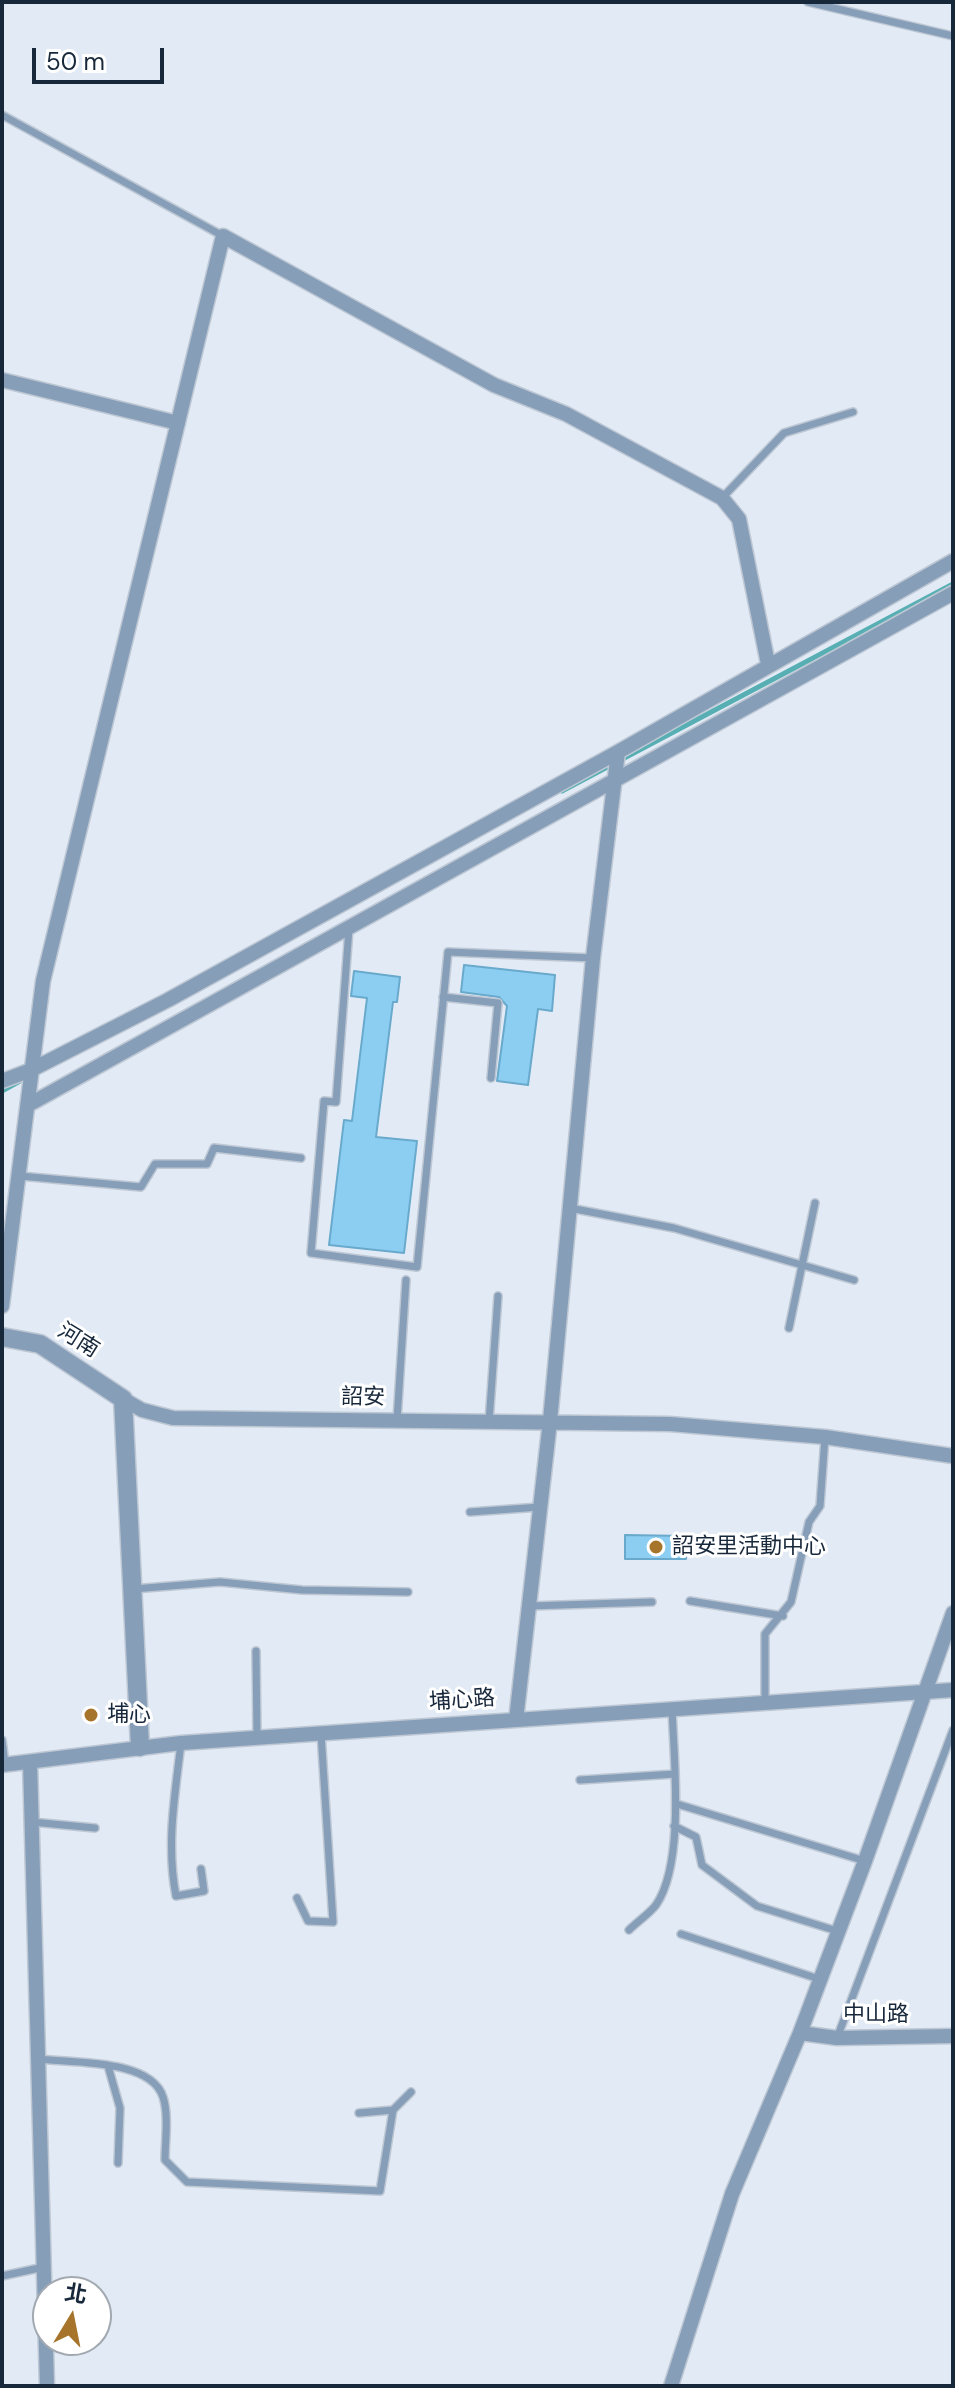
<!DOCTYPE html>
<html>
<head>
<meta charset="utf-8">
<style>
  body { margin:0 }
  #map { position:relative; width:955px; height:2388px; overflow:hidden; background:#e2ebf5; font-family:"DM Sans","Noto Sans TC",sans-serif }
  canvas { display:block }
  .frame { position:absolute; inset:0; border:4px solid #18283b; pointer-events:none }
  .north { position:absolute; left:32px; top:2276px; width:80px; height:80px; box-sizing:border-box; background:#fff; border:2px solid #a3a9b1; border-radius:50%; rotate:10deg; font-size:22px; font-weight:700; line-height:32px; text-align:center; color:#18283b }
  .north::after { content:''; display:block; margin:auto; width:28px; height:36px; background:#a6742a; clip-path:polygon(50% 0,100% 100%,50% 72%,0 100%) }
  .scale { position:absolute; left:32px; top:48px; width:132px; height:36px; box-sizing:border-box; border:4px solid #18283b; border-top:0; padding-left:10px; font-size:24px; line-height:28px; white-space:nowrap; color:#18283b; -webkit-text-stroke:6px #fff; paint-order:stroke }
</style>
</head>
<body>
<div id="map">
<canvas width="955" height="2388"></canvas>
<div class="frame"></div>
<div class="north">北</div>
<div class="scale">50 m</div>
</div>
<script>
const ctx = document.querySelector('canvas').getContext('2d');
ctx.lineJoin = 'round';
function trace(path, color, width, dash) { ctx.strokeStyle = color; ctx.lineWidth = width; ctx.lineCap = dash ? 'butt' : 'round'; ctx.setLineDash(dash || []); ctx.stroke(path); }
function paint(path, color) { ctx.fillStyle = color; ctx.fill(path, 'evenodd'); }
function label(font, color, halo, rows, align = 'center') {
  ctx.font = font + ' "DM Sans","Noto Sans TC",sans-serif'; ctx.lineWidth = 6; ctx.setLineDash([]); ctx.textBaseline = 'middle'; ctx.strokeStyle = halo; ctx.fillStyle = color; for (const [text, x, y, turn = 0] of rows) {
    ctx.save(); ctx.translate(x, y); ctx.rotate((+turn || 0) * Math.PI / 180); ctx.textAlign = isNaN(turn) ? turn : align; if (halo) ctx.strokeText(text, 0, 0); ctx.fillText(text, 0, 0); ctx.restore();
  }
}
const stream = new Path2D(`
  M562,791L953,584
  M2,1091L20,1081`);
const building = new Path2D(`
  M464,965L555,975L552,1011L538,1009L528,1085L497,1081L507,1006L499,997L461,992Z
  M354,971L400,977L397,1002H393L376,1137L417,1141L404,1253L329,1245L344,1120L352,1121L367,998L351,996Z
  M625,1535L686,1536V1559H625Z`);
const service = new Path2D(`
  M808,2L953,36
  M2,115L223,236
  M722,498L784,433L853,412
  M349,929L336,1102L324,1101L311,1253L417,1267L448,952L593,958
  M443,997L498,1003L491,1078
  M20,1176L141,1187L155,1164H207L214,1148L301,1158
  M570,1208L674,1228L854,1280
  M789,1328L815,1203
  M397,1420L406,1280
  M489,1422L498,1296
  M470,1512L540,1507
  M133,1589L220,1582L302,1590L408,1592
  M690,1601L783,1616
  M530,1606L652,1602
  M256,1651L257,1737
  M765,1703V1634L791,1602L809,1522L820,1506L825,1437
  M2,1740L5,1764
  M181,1743C175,1795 166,1844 176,1896L204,1891L201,1869
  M580,1780L675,1774
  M677,1804L865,1861
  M32,1822L95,1828
  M674,1826L696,1837L702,1865L757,1906L837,1931
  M297,1898L308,1921L333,1922L321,1733
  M629,1930C637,1922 649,1914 656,1905C685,1863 674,1759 672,1709
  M681,1934L819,1979
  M837,2038L953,1730
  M38,2059C73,2063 151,2059 163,2097C169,2115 165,2141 165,2160L187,2182L380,2191L393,2110L411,2092
  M108,2066L120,2108L118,2163
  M359,2113L393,2110
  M2,2276L44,2267`);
const minor = new Path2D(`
  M2,380L178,423
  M2,1081L31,1070L168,1000L618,752L953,561
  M30,1104L953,593
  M2,1306L43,981L223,236L494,385L566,414L722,498L739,519L768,664
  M123,1399L142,1410L173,1418L670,1424L825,1437L953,1456
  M516,1720L550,1421L593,958L618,752
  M30,1762L47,2386
  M2,1765L181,1743L953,1690
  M800,2033L837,2038L953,2036
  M671,2386L732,2194L800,2033L865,1861L953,1613`);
const tertiary = new Path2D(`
  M2,1337L40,1344L123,1399L140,1747`);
const markers = [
  [656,1547,8,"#a6742a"],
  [91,1715,8,"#a6742a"]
];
const streetNames = [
  ["河南",78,1341,32],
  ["詔安",363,1398,1],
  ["埔心路",462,1701,-4],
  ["中山路",876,2015]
];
const poiNames = [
  ["詔安里活動中心",672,1547],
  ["埔心",107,1715]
];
trace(stream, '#58afb3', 5);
paint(building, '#8ccef2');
trace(building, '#68a9cc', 2);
trace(service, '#bec8d4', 10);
trace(minor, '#bec8d4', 17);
trace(tertiary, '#bec8d4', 21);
trace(service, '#879eb9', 7);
trace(minor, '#879eb9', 14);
trace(tertiary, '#879eb9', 18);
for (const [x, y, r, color] of markers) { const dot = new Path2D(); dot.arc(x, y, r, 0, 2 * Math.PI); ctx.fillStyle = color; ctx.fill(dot); trace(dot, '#fff', 3); }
label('22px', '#18283b', '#fff', streetNames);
label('22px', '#18283b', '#fff', poiNames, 'left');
</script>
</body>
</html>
